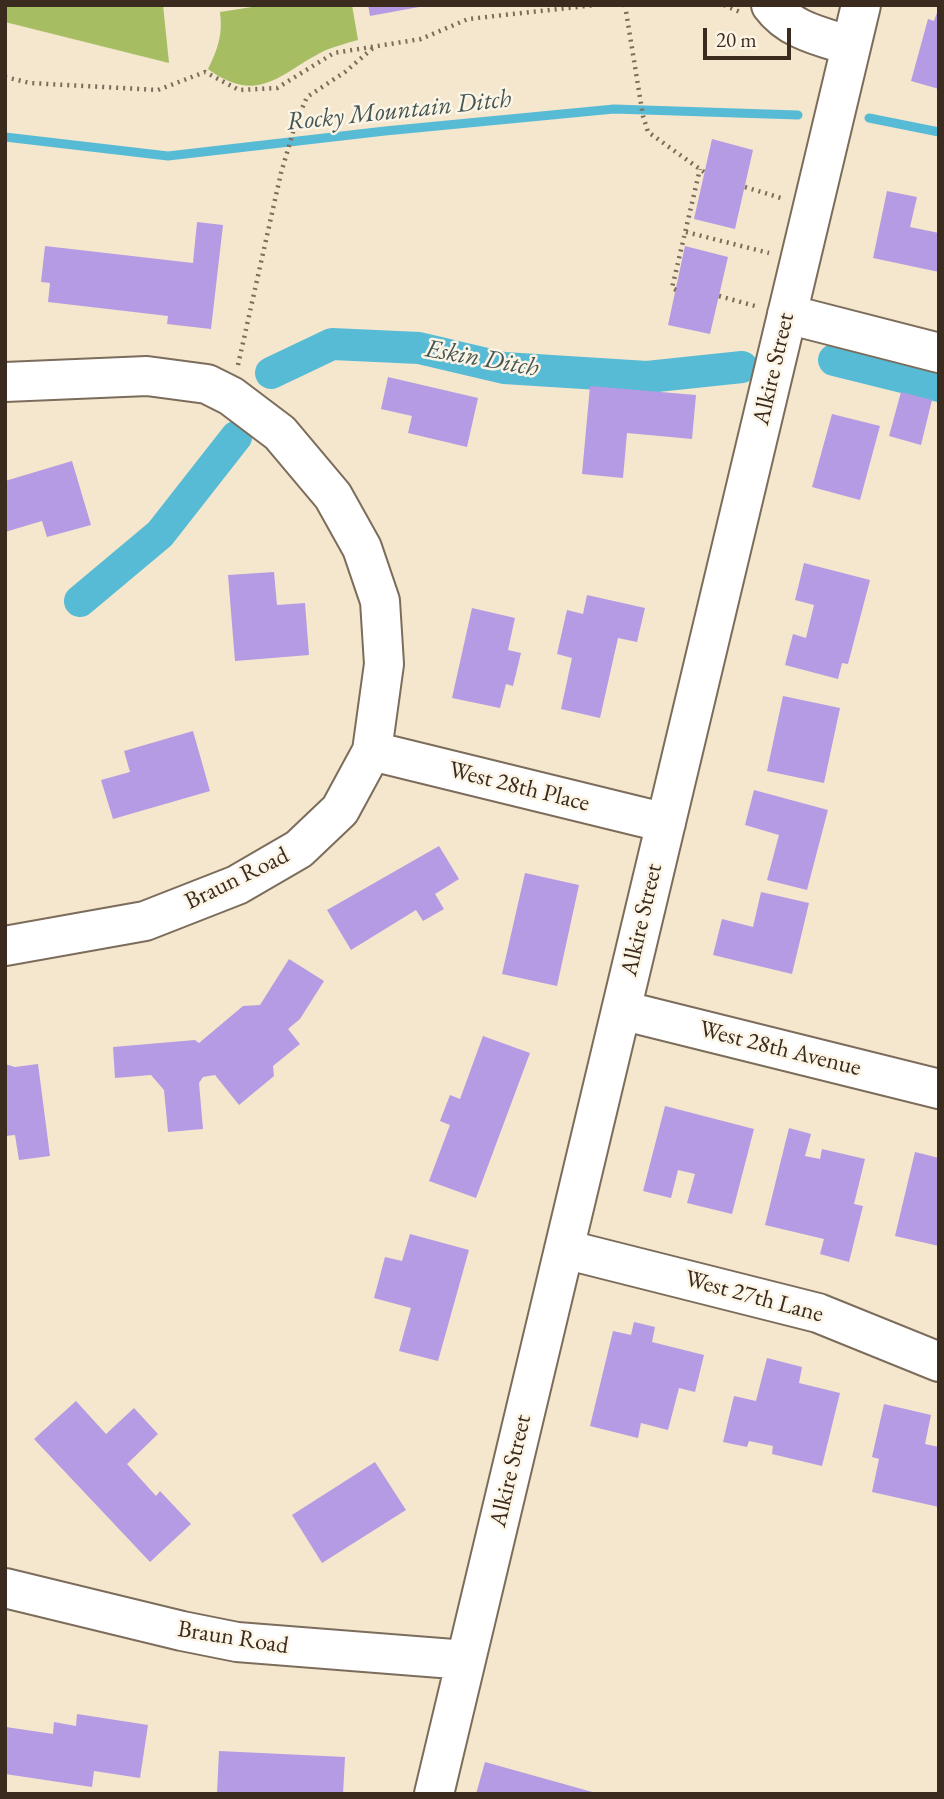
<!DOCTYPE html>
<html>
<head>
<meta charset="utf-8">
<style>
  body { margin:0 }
  #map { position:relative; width:944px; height:1799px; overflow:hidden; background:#f4e7cd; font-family:"EB Garamond",serif }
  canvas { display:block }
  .frame { position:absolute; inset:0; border:7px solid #3b2a1e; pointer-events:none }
  .scale { position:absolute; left:703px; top:28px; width:88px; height:32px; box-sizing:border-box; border:4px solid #3b2a1e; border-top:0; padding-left:9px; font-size:21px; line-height:24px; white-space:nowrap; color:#3b2a1e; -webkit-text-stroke:5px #fcf5e5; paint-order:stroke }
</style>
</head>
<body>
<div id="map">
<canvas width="944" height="1799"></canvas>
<div class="frame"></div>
<div class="scale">20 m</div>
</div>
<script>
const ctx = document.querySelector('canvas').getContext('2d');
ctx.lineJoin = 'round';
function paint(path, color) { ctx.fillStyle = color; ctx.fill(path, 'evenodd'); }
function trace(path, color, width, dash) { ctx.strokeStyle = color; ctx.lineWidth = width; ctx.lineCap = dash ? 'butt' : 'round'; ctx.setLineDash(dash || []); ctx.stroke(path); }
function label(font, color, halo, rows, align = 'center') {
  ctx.font = font + ' "EB Garamond",serif'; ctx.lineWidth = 5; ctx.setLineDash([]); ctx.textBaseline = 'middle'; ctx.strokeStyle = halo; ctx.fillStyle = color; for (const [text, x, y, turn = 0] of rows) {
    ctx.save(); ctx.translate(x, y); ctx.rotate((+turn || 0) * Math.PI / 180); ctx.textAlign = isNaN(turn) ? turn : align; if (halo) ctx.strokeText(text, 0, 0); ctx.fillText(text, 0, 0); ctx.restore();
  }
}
const green = new Path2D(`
  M5,5H163L169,63L5,22Z
  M265,5H352L358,40C347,43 336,46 326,50C282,71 260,107 208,69C218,49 223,34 220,12Z`);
const stream = new Path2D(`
  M869,118L939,132
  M5,137L168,156L385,131L614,109L798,115`);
const canal = new Path2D(`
  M834,360L939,386
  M271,373L332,344L419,348L504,368L647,377L742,367
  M80,601L160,534L236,437`);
const building = new Path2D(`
  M368,5H419V7L370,16Z
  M939,7V89L911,81L928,19L934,21Z
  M712,139L753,150L735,229L694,219Z
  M887,191L917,197L910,227L939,233V272L873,258Z
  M197,222L223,225L211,329L167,324L168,316L48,302L50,283L41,282L45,246L193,263Z
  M685,246L728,257L710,334L668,325Z
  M388,377L478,398L467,447L408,433L412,416L381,409Z
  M590,386L696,395L692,439L627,433L623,478L582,474Z
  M901,392L932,400L921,445L889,436Z
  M832,414L880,426L860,500L812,487Z
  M72,461L91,525L47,537L42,521L5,532V481Z
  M804,563L870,580L848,664L842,663L838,679L785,665L793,634L806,638L814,605L795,600Z
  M274,572L277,605L305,603L309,655L235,661L228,575Z
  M587,595L645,608L637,642L618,638L600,718L561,709L572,658L557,654L567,610L583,614Z
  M472,608L515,618L508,650L521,653L513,686L506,684L500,708L452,698Z
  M783,696L840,708L824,783L767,771Z
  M193,731L210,791L113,819L101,780L130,772L124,751Z
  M754,790L828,810L807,890L767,880L779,835L745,825Z
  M439,846L459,879L435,894L444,909L423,921L416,910L351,950L327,910Z
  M525,873L579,885L557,986L502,974Z
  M761,892L809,903L792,974L713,955L722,919L753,927Z
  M289,959L324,981L300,1019L288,1029L300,1044L273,1066L274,1076L239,1105L215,1075L203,1077L199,1083L203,1129L168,1132L164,1090L151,1075L115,1078L113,1047L195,1040L199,1043L243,1006L260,1005Z
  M483,1036L530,1053L476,1198L429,1181L450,1125L440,1121L450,1095L460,1099Z
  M5,1064L15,1067L38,1064L50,1156L19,1160L15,1135L5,1136Z
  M665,1106L754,1129L732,1214L687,1203L695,1174L678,1170L671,1198L643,1191Z
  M789,1128L811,1134L805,1156L820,1159L822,1149L865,1159L854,1204L863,1206L849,1262L820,1254L824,1239L765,1225Z
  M915,1152L939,1158V1246L895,1236Z
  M410,1234L469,1250L438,1361L399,1351L411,1308L374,1298L385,1257L402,1261Z
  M634,1322L655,1327L652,1342L704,1355L695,1392L679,1388L668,1430L641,1423L638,1438L590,1426L613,1331L631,1335Z
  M767,1358L802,1367L799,1383L840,1393L822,1466L772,1454L773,1446L749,1441L747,1447L723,1442L734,1396L756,1401Z
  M76,1401L106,1434L134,1408L158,1434L127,1464L156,1496L160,1491L191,1524L150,1562L34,1439Z
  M884,1404L931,1415L925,1444L939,1447V1507L872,1492L879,1459L872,1457Z
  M375,1462L406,1510L322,1563L292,1515Z
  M77,1714L148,1725L140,1778L94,1771L92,1787L5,1774L6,1727L53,1734L54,1722L76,1726Z
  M219,1751L345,1757L343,1794H217Z
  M485,1762L596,1793V1794H476Z`);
const path = new Path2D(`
  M625,5L643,116L648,132L704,172
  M724,5L740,12
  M5,77L30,83L158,90L205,72L239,90L277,88L334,53L421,39L468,19L595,5
  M745,187L781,198
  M686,232L769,253
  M676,290L672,288L700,169
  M719,296L755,306
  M238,365L281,173L296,122L307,97L345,72L373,48`);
const minor = new Path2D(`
  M771,5C790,31 823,37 851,46
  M787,314L939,353
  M5,382L147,376L207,384L231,396L280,433L333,496L362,548L380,601L384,664L372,751L340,810L299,849L237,885L145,921L5,946
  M372,751L666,823
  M621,1010L939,1089
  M564,1249L818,1313L939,1362
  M5,1588L182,1631L237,1642L466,1660
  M434,1794L861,5`);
const streetNames = [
  ["Alkire Street",774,369,-77],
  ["West 28th Place",519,787,14],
  ["Braun Road",237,879,-26],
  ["Alkire Street",642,920,-77],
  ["West 28th Avenue",780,1049,14],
  ["West 27th Lane",754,1297,15],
  ["Alkire Street",511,1471,-77],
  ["Braun Road",233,1638,9]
];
const waterNames = [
  ["Rocky Mountain Ditch",399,111,-6],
  ["Eskin Ditch",482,359,10]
];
paint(green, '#a6bd62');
trace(stream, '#58bbd6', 9);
trace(canal, '#58bbd6', 32);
paint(building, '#b59be3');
trace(minor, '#7c6c5b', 42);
trace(path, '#7c6c5b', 4.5, [2, 5]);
trace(minor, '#fff', 38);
label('24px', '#3b2a1e', '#fcf5e5', streetNames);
label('italic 26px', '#445655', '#fcf5e5', waterNames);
</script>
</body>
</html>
